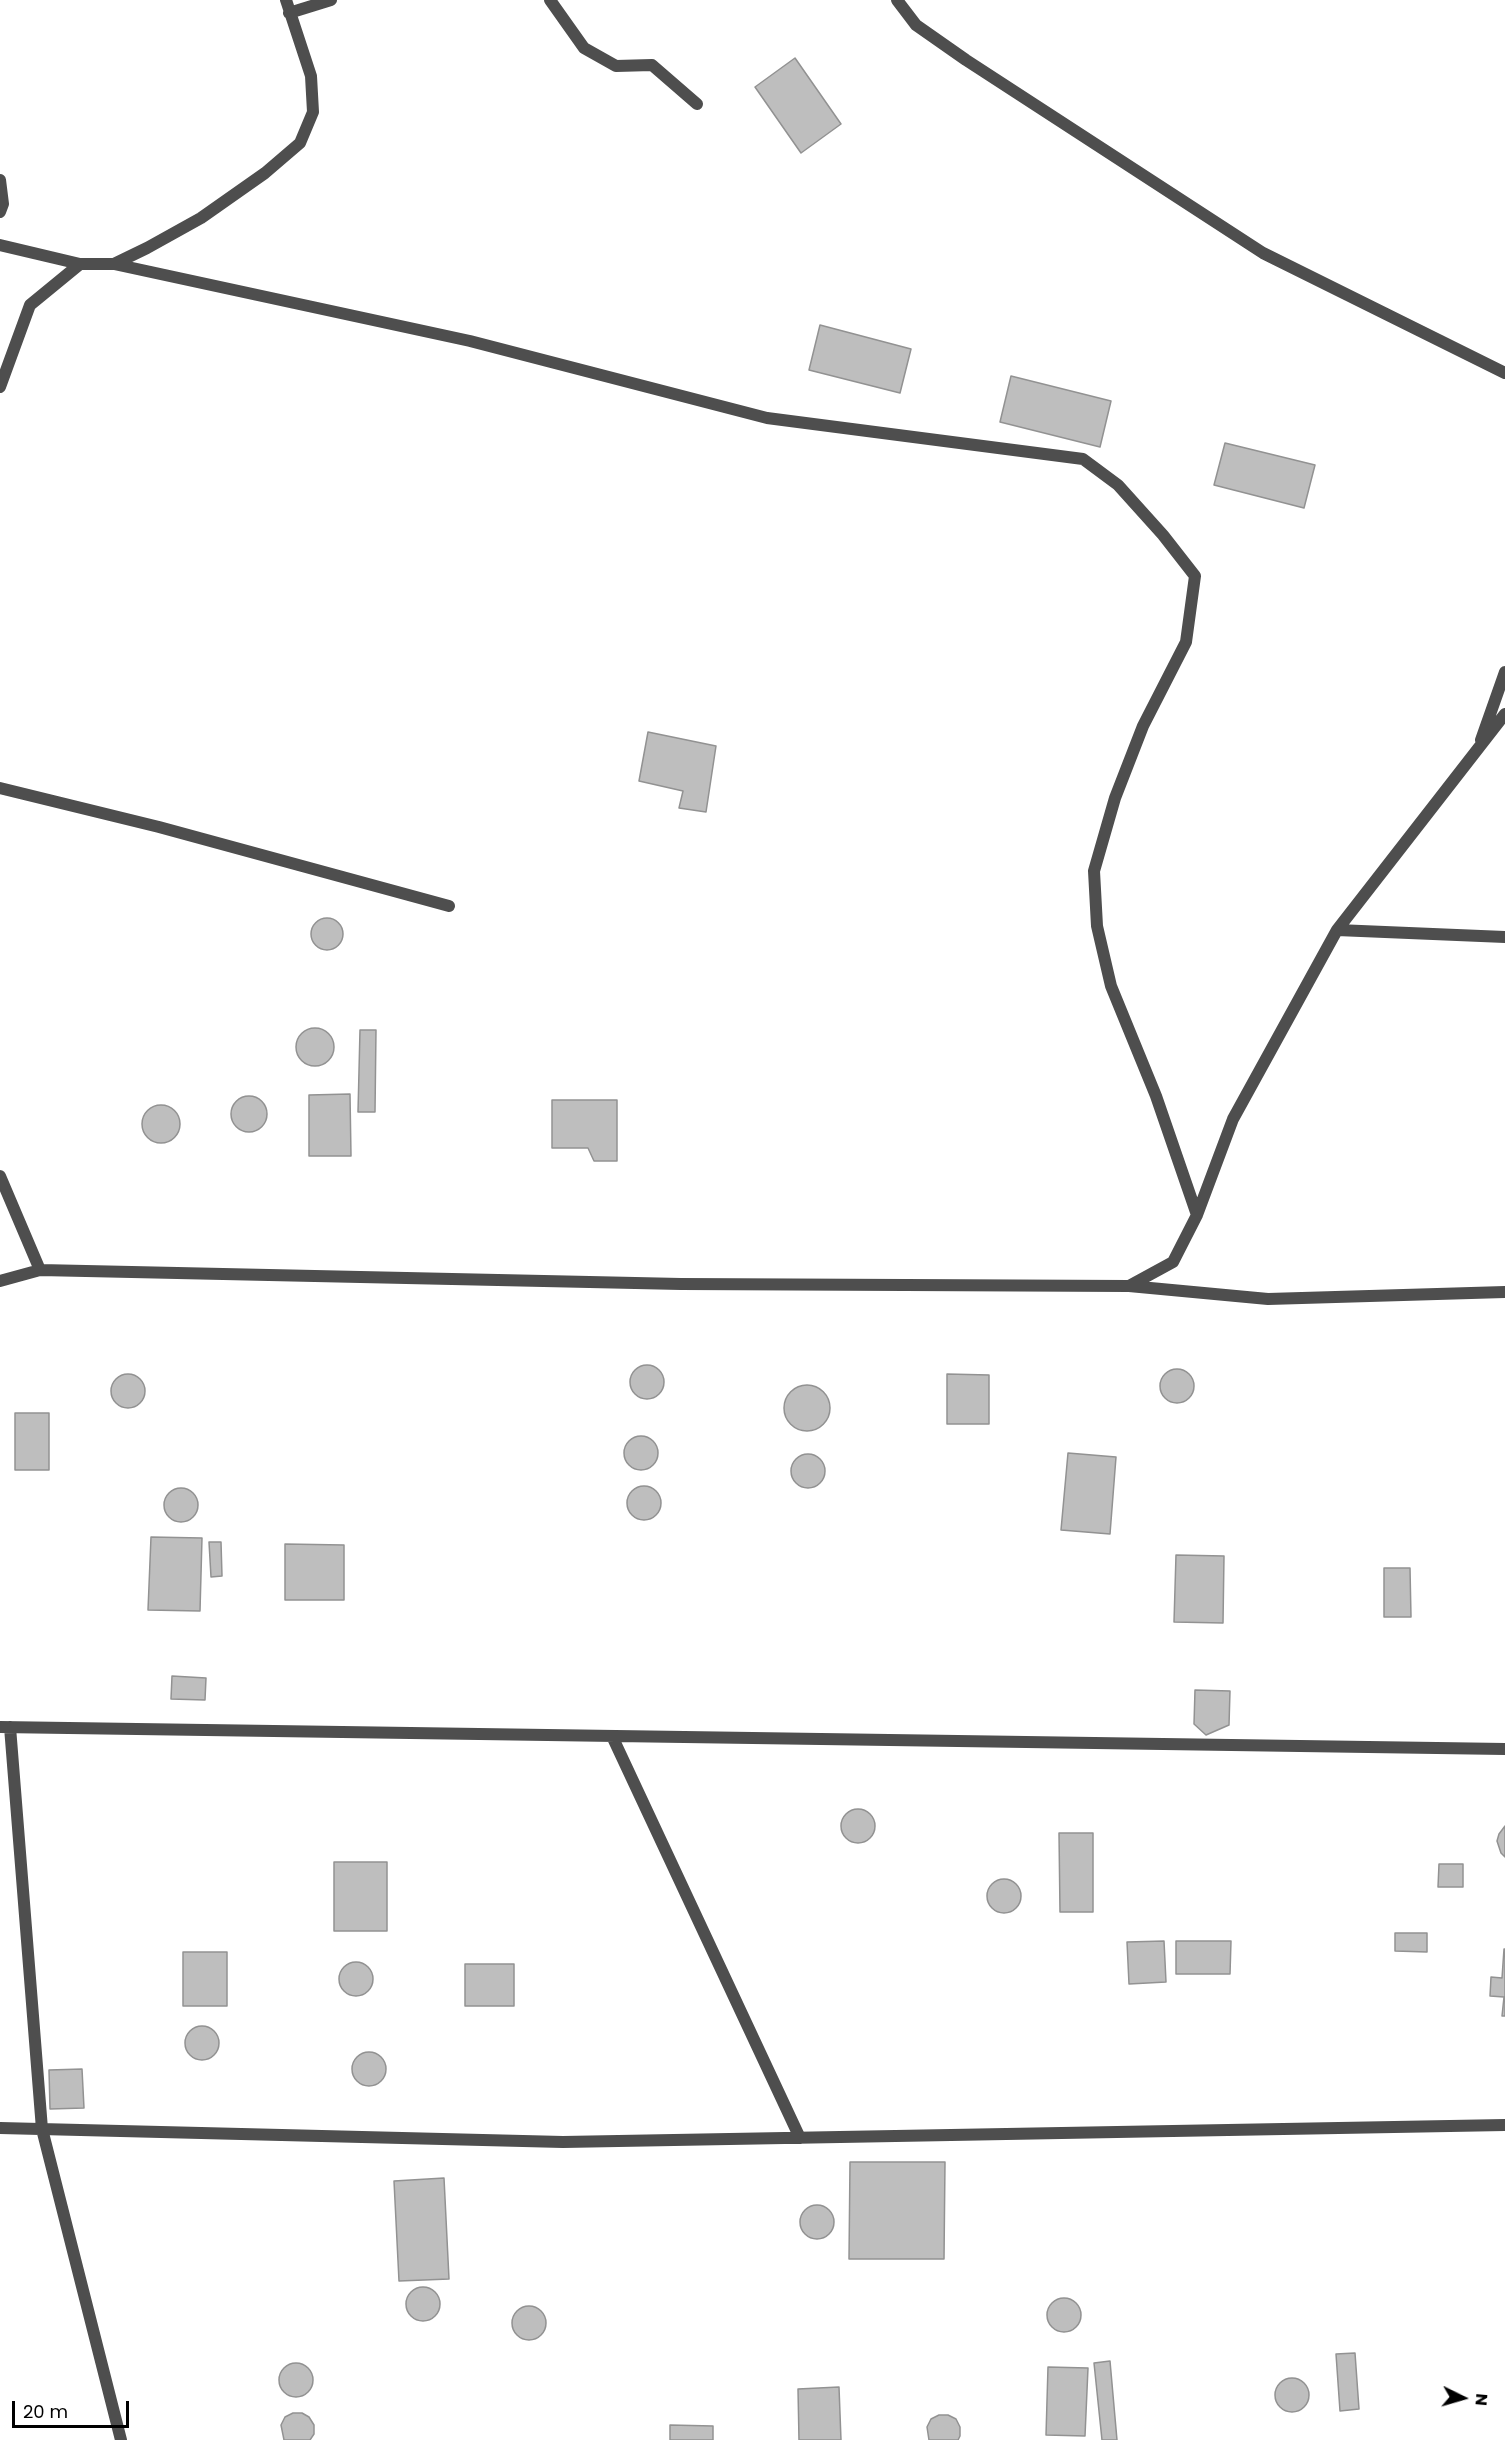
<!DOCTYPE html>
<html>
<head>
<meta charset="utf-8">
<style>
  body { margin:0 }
  #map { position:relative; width:1505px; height:2440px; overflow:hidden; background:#fff; font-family:Poppins,sans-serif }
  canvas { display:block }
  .north { position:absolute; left:1433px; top:2368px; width:60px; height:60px; -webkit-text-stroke:4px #fff; paint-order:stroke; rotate:95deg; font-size:16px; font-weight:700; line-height:24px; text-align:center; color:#000 }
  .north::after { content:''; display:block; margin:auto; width:21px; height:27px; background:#000; clip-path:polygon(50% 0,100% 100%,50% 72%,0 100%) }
  .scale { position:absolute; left:12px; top:2401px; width:117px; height:27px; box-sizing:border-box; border:3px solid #000; border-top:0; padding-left:8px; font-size:18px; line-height:21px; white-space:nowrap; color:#000; -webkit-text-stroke:4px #fff; paint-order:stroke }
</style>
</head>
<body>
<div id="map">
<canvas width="1505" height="2440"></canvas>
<div class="north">N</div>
<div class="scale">20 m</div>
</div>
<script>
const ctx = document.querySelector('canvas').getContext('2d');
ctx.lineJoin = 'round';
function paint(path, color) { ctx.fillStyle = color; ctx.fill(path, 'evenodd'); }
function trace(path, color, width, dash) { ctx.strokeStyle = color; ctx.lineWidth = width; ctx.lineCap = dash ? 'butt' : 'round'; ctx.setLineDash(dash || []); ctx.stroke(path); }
const building = new Path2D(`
  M795,58L841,124L801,153L755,87Z
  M820,325L911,349L900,393L809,370Z
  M1011,376L1111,401L1100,447L1000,422Z
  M1225,443L1315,465L1304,508L1214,485Z
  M648,732L716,746L706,812L679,808L683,791L639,781Z
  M311 934a16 16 0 1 1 32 0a16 16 0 1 1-32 0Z
  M296 1047a19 19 0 1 1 38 0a19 19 0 1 1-38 0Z
  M360,1030H376L375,1112H358Z
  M350,1094L351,1156H309V1095Z
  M231 1114a18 18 0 1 1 36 0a18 18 0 1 1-36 0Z
  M552,1100H617V1161H594L588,1148H552Z
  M142 1124a19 19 0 1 1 38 0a19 19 0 1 1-38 0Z
  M630 1382a17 17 0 1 1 34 0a17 17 0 1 1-34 0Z
  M1160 1386a17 17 0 1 1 34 0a17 17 0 1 1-34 0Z
  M947,1374L989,1375V1424H947Z
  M111 1391a17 17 0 1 1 34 0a17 17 0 1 1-34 0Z
  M784 1408a23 23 0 1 1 46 0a23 23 0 1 1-46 0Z
  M15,1413H49V1470H15Z
  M624 1453a17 17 0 1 1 34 0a17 17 0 1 1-34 0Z
  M1068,1453L1116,1457L1110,1534L1061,1530Z
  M791 1471a17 17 0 1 1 34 0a17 17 0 1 1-34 0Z
  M627 1503a17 17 0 1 1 34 0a17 17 0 1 1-34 0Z
  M164 1505a17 17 0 1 1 34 0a17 17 0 1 1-34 0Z
  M151,1537L202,1538L200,1611L148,1610Z
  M209,1542H221L222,1576L211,1577Z
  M285,1544L344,1545V1600H285Z
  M1176,1555L1224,1556L1223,1623L1174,1622Z
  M1384,1568H1410L1411,1617H1384Z
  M172,1676L206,1678L205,1700L171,1699Z
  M1195,1690L1230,1691L1229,1725L1206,1735L1194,1724Z
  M841 1826a17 17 0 1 1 34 0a17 17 0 1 1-34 0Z
  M1505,1826V1857L1501,1853L1497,1841L1499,1834Z
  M1059,1833H1093V1912H1060Z
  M334,1862H387V1931H334Z
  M1439,1864H1463V1887H1438Z
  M987 1896a17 17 0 1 1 34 0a17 17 0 1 1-34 0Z
  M1395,1933H1427V1952L1395,1951Z
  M1164,1941L1166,1982L1129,1984L1127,1942Z
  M1176,1941H1231L1230,1974H1176Z
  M1504,1949H1505V2016H1502L1504,1997L1490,1996L1491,1977L1502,1978Z
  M183,1952H227V2006H183Z
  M339 1979a17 17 0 1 1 34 0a17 17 0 1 1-34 0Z
  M465,1964H514V2006H465Z
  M185 2043a17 17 0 1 1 34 0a17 17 0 1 1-34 0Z
  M352 2069a17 17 0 1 1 34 0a17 17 0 1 1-34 0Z
  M82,2069L84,2108L50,2109L49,2070Z
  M850,2162H945L944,2259H849Z
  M444,2178L449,2279L399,2281L394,2181Z
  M800 2222a17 17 0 1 1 34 0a17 17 0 1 1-34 0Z
  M406 2304a17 17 0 1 1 34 0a17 17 0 1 1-34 0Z
  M1047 2315a17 17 0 1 1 34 0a17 17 0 1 1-34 0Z
  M512 2323a17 17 0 1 1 34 0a17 17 0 1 1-34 0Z
  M1355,2353L1359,2409L1340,2411L1336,2354Z
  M1110,2361L1117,2440H1102L1094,2363Z
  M279 2380a17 17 0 1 1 34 0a17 17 0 1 1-34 0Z
  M1048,2367L1088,2368L1085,2436L1046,2435Z
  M1275 2395a17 17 0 1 1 34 0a17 17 0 1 1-34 0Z
  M839,2387L841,2440H799L798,2389Z
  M293,2413H302L309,2417L314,2425V2434L310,2440H284L281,2425L285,2417Z
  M939,2415H948L956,2419L960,2427V2436L958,2440H929L927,2427L931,2419Z
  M670,2425L713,2426V2440H670Z`);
const minor = new Path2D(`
  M550,0L584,48L616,66L652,65L697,104
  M897,0L916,25L966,60L1263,253L1505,373
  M289,13L331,0
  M0,180L3,204L0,212
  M0,245L80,264
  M114,264L470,341L767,418L1083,459L1118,485L1163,535L1195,576L1186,642L1143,726L1115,798L1094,871L1097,926L1111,986L1156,1096L1197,1215
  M0,387L30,305L80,264H114L147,248L201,218L265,173L300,143L313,112L311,76L286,0
  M1481,740L1505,672
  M0,788L159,827L449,906
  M1337,930L1505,937
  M0,1176L40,1270
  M0,1281L40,1270L681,1284L1129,1286L1268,1299L1505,1292
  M1129,1286L1173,1262L1197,1215L1233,1119L1337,930L1505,714
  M0,1727L1505,1749
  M10,1727L42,2129L121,2440
  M612,1736L800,2138
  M0,2128L563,2142L1505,2125`);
paint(building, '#bebebe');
trace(building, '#929292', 1.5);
trace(minor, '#4e4e4e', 12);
</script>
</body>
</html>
